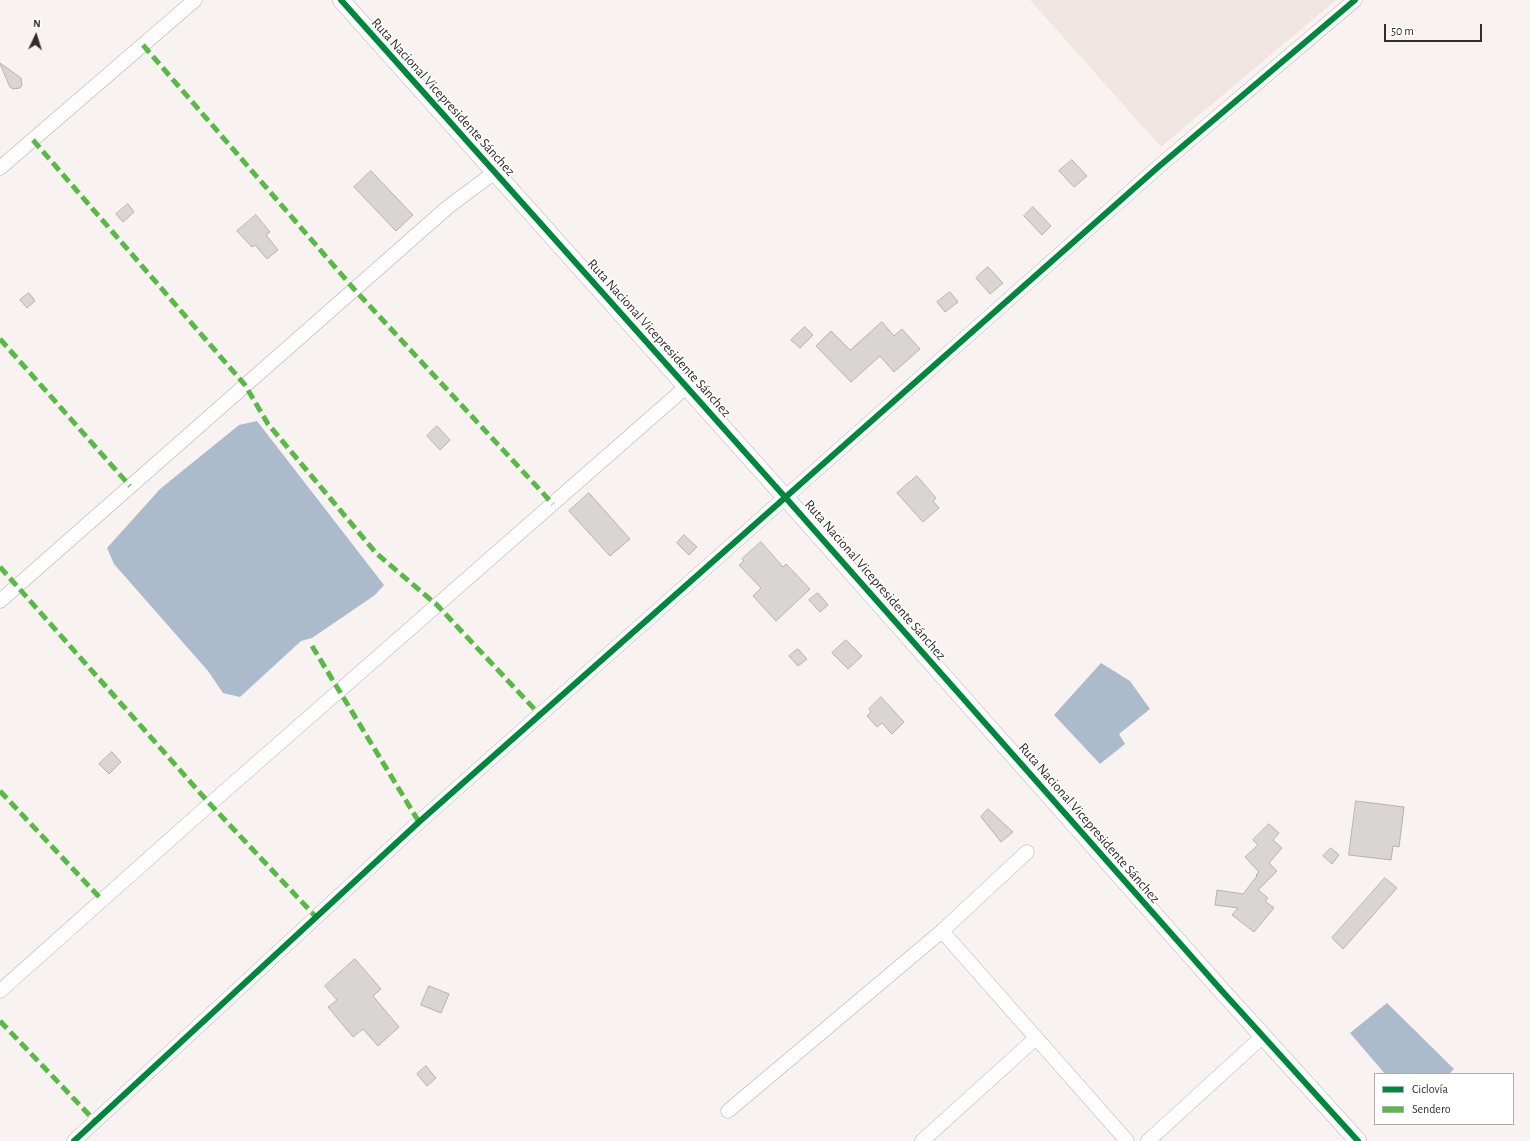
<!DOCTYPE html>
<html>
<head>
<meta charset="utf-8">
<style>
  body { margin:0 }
  #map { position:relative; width:1530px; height:1141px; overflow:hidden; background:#f8f3f1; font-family:"Alegreya Sans",sans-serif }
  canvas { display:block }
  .legend { position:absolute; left:1374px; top:1073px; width:140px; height:52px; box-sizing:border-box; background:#fff; border:1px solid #adabab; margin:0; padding:5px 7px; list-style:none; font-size:12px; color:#312e2c }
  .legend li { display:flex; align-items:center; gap:8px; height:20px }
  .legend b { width:20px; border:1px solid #adabab }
  .north { position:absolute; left:16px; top:16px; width:40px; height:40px; -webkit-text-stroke:3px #fff; paint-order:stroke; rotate:4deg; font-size:11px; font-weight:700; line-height:16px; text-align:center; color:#312e2c }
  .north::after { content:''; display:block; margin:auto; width:14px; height:18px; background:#312e2c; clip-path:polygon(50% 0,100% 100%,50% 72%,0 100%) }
  .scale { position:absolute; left:1384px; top:24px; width:98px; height:18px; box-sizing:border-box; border:2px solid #312e2c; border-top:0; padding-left:5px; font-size:12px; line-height:14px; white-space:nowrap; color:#312e2c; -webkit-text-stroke:3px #fff; paint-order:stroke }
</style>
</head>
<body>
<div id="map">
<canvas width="1530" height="1141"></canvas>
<ul class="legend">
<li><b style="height:5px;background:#00873e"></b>Ciclovía</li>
<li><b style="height:5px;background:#58b947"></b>Sendero</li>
</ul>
<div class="north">N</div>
<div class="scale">50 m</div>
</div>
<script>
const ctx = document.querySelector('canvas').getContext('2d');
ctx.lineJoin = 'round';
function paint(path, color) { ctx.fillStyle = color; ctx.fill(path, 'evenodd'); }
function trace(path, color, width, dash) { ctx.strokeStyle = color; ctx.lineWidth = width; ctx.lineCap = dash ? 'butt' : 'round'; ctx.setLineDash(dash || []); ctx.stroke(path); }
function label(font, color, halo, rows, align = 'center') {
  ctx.font = font + ' "Alegreya Sans",sans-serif'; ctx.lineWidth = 3; ctx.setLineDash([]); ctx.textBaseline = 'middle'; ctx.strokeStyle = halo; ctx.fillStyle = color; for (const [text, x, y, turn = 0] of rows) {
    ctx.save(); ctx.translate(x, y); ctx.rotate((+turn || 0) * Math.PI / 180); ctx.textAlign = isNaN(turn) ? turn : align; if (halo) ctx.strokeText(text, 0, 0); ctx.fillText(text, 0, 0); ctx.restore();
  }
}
const built = new Path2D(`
  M1030,0H1336L1161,147Z`);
const water = new Path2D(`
  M257,421L384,585L375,595L312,638L301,641L240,697L223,693L208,671L114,564L107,548L160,489L239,425Z
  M1101,663L1130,681L1150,709L1119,734L1125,744L1100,764L1054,715Z
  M1387,1003L1454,1069L1449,1074H1385L1350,1033Z`);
const building = new Path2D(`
  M0,63L21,78L22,85L20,88L13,89L10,87Z
  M1072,160L1087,176L1074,187L1059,171Z
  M371,171L413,215L396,231L354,187Z
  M128,204L134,212L123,222L116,214Z
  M1033,207L1051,226L1042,235L1024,216Z
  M256,215L270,232L266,235L278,250L267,259L255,245L252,247L237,231Z
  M988,267L1003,283L990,294L976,278Z
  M950,292L958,302L945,312L937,302Z
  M29,293L35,301L27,308L20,300Z
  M882,322L894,336L902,329L920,349L894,372L880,356L851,382L816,346L831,331L850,350Z
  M805,327L813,335L800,348L791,340Z
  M437,426L450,440L440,450L427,436Z
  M917,476L936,498L933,501L939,508L923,522L897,493Z
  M589,493L630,539L610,556L569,511Z
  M684,535L697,547L689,555L677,543Z
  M761,542L783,567L786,564L810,589L776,621L753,596L761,588L739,565L744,561L742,559Z
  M818,593L828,605L820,612L809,600Z
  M846,640L862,656L848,669L832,653Z
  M798,649L807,659L798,666L789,656Z
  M881,697L904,722L892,734L882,723L877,727L867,716L871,712L869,709Z
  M112,752L121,762L109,774L99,764Z
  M1356,801L1404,807L1399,847L1393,846L1391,860L1349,855Z
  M988,809L1013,832L1001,842L981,817Z
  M1269,824L1279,833L1273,840L1282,848L1269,863L1277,871L1258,890L1268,898L1265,901L1274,908L1254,932L1232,915L1238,908L1215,905L1217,890L1243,894L1257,876L1256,875L1259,872L1245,857L1258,845L1253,840Z
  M1331,848L1339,855L1332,864L1323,856Z
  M1385,878L1397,888L1343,949L1332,938Z
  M355,959L381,989L373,996L399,1027L378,1046L363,1029L353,1037L328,1007L337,1000L325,986Z
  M429,986L449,994L441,1013L421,1005Z
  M426,1066L436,1078L427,1086L417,1074Z`);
const minor = new Path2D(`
  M0,168L195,0
  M0,601L448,207L495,172
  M942,931L1127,1141
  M0,991L210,804L686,387
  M728,1111L942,931L1027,852
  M74,1141L419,822L1157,168L1355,0
  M922,1141L1036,1038
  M1148,1141L1263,1036`);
const tertiary = new Path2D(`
  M341,0L785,497L1222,991L1358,1141`);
const quiet = new Path2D(`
  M143,45L354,289L553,504
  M33,140L245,385L268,424L376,553L437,605L540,715
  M0,339L130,486
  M0,567L210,804L316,917
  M312,646L419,822
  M0,791L102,900
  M0,1021L95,1121`);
const cycleway = new Path2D(`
  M341,0L785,497L1222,991L1358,1141
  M74,1141L419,822L1157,168L1355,0`);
const streetNames = [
  ["Ruta Nacional Vicepresidente Sánchez",443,97,48],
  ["Ruta Nacional Vicepresidente Sánchez",659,338,48],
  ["Ruta Nacional Vicepresidente Sánchez",875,580,49],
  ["Ruta Nacional Vicepresidente Sánchez",1089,823,49]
];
paint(built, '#f0e5e0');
paint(water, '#abbbcc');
paint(building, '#d9d5d4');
trace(building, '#b5b1b0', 1);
trace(minor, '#b3b0ae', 15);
trace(tertiary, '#b3b0ae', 18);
trace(minor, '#fefdfd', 14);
trace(tertiary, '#fefdfd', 17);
trace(quiet, '#58b947', 5, [10, 5]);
trace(cycleway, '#00873e', 6);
label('14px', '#312e2c', '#fff', streetNames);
</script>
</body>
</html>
